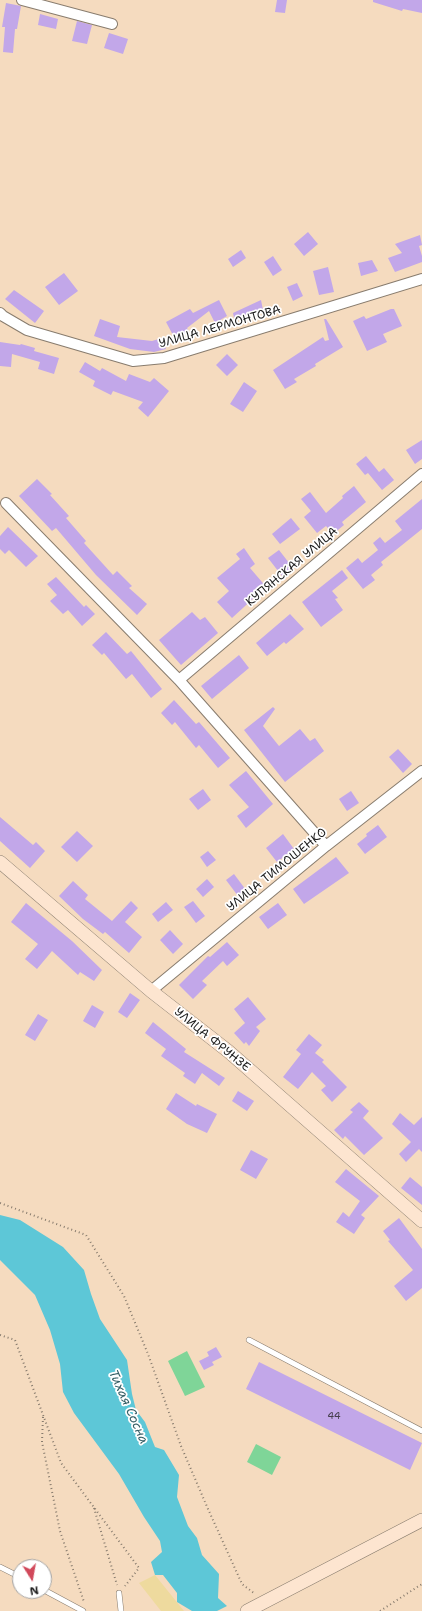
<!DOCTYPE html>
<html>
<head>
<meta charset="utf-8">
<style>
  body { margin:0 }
  #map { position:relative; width:422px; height:1611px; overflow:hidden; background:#f5dbbf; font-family:"Shantell Sans",sans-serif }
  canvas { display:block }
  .north { position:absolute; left:12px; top:1559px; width:40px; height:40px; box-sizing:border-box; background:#fff; border:1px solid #a4a4a4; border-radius:50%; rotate:169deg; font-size:11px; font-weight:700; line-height:16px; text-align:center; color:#1c1c1c }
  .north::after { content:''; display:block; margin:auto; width:14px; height:18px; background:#d1495b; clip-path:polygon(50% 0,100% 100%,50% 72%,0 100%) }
</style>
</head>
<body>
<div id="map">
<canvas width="422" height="1611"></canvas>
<div class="north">N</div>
</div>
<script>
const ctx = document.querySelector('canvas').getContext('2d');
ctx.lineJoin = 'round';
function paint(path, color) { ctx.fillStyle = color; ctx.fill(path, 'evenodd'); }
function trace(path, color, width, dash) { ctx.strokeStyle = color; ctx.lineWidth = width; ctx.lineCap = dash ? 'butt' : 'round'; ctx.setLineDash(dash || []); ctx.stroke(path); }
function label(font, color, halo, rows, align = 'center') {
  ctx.font = font + ' "Shantell Sans",sans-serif'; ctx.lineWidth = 3.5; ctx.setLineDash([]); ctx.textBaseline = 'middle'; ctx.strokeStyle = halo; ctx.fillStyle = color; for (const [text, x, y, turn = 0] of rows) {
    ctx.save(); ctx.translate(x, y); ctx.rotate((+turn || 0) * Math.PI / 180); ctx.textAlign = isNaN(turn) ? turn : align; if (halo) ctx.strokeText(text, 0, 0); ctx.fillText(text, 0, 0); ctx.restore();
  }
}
const green = new Path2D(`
  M187,1351L205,1387L185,1396L168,1361Z
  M256,1444L281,1457L272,1475L247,1462Z`);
const sand = new Path2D(`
  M155,1575L184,1611H161L139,1583Z`);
const water = new Path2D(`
  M0,1215L20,1220L63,1247L84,1270L91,1294L100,1319L127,1360L132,1394L136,1410L145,1422L155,1447L164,1450L179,1475L177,1497L188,1526L197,1538L202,1555L219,1574L218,1598L227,1606L217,1611H192L177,1602V1593L163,1575H155L151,1562L162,1552L160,1541L144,1517L119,1474L74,1413L63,1392L60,1364L50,1330L35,1295L0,1260Z`);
const building = new Path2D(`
  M277,0H287L285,13L275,12Z
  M373,0H422V13L403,9L402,11L373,2Z
  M6,3L21,6L17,29H15L13,53L3,52L5,27H2Z
  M40,14L58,19L56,29L38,25Z
  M77,21L92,25L87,44L72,41Z
  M109,33L128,39L123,54L104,48Z
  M308,232L318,244L304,256L294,244Z
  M420,235L422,245L419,246L422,256V262L395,272L388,258L402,253L395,244Z
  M241,250L246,258L233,267L228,259Z
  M273,256L282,270L273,276L264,262Z
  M372,260L378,271L361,276L358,263Z
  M328,267L334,292L319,295L313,271Z
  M64,273L78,291L59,305L45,287Z
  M297,283L303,296L293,301L287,287Z
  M14,290L44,311L35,323L5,299Z
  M219,300L227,316L215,323L209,311L187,328L189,332L175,339L166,322L190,309L193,313Z
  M261,300L263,310L234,318L233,313Z
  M391,309H394L402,326L383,334L387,342L367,351L353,321L364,316L366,319Z
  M100,319L120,326L117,337L152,341L162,338L166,349L154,352L130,349L94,336Z
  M324,319H326L343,347L315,364L316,366L294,379L297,382L285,389L273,370L323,337L325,341L329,340Z
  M0,342L20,345L21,344L35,348L34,351L59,358L54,374L38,369L40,362L12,354L11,367L0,366Z
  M227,354L238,365L227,376L216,365Z
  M85,362L100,371L102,368L126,381L129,374L150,382L154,378L169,391L148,417L138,408L143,402L113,391L111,395L93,386L95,381L79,372Z
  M244,382L257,391L243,412L230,404Z
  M422,440V459L415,464L406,450Z
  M366,456L379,472L384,468L394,480L382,490L368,473L365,475L356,464Z
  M37,479L52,494L50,495L69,516L66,518L86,541L84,543L113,575L117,571L132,586L129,588L147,604L137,615L96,575L56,528L52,531L19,496Z
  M354,486L366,502L342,522L344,525L333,534L326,526L317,533L304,517L311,511L301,499L310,492L326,513L343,498L342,496Z
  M422,499V529L381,562L383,565L371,575L375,580L363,589L346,568L358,558L362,563L378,550L373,543L380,537L385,543L402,530L395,521Z
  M291,518L300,529L280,544L272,534Z
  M8,527L38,556L26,567L9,550L5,554L0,549V536Z
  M244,548L255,564L250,568L268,589L257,598L256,596L232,618L217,602L229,591L217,578L240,559L236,554Z
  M279,550L293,568L282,576L268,558Z
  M342,570L348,578L332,591L338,598L335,599L343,610L321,627L302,602Z
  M56,577L84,607L86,605L95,614L82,626L68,610L63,614L50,601L57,595L47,584Z
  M192,612L200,620L205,617L218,633L181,665L159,640Z
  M290,614L304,629L286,644L284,642L267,656L256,643Z
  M106,632L127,654L131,651L162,689L151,698L132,674L126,679L104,653L102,655L92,645Z
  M239,655L249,668L212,699L201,686Z
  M174,700L196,724L199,722L230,758L218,768L199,745L196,748L175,722L172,725L161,713Z
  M273,707L275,709L263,726L279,746L300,729L310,741L315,738L324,751L285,782L244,730Z
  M398,749L412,764L403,773L389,757Z
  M246,771L273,804L246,828L237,816L249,807L229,785Z
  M203,789L211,800L198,810L189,799Z
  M351,791L359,803L347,811L339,799Z
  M0,817L33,845L36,842L45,851L30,868L0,841Z
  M378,825L387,837L365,854L357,844L367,836L366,834Z
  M77,831L93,846L77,862L61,847Z
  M283,834L294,849L277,862L266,848Z
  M208,851L216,860L207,867L200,857Z
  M336,857L349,873L304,904L293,889Z
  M234,874L246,890L238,896L226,880Z
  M207,879L214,887L203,897L196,889Z
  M73,881L88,895L85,899L112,921L131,901L138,908L125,922L142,937L129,953L105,932L103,934L83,919L59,896Z
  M193,901L205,916L196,923L184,907Z
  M166,902L173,910L158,922L152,914Z
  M26,903L72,941L102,970L94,981L80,972L78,975L52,951L37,969L25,959L38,944L11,922Z
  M278,903L287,915L268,929L259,917Z
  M170,930L183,944L173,954L160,940Z
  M227,942L239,955L227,966L223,961L202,981L207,985L193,999L179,985L208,956L210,957Z
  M130,993L140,1000L127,1018L118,1012Z
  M248,997L266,1019L256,1027L260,1031L249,1046L246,1042L244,1044L234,1033L245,1023L234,1009Z
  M92,1005L104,1012L95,1028L83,1021Z
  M38,1014L48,1020L35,1041L25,1035Z
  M153,1022L186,1049L184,1052L225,1078L219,1086L202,1073L195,1084L183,1076L185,1073L161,1056L166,1049L145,1033Z
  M309,1034L322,1045L315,1053L324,1060L322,1062L347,1087L332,1102L321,1090L326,1086L312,1072L298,1089L283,1077L301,1054L296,1050Z
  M238,1091L254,1101L247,1111L232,1101Z
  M176,1093L196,1106L197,1104L217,1114L207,1133L187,1124L166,1109Z
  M359,1102L369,1111L363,1118L383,1138L364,1155L345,1136L343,1139L334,1130L353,1112L350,1110Z
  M400,1113L414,1125L422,1117V1152L419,1149L406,1162L399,1154L411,1142L392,1124Z
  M251,1150L268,1159L256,1179L240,1170Z
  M346,1169L379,1196L361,1215L365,1218L354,1234L336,1222L343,1212L349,1217L360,1201L335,1182Z
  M410,1177L422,1187V1205L401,1188Z
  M399,1218L422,1249V1288L406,1301L394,1286L413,1270L388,1241L390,1240L383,1231Z
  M216,1347L222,1357L212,1362L214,1365L204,1370L199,1361L209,1356L207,1352Z
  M259,1362L422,1443L410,1470L246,1389Z`);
const path = new Path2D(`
  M0,1203L86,1235L124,1296L148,1354L181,1446L208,1509L242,1584L255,1594
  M0,1335L15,1340L61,1463L139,1568L125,1586
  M43,1417L42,1442L60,1531L84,1602
  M94,1508L117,1585
  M380,1611L422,1584`);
const lane = new Path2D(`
  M249,1340L422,1431
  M0,1567L20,1577
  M44,1590L83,1611
  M119,1593L121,1611`);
const street = new Path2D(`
  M22,0L112,24
  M0,313L3,316L27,330L133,361L164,358L422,279
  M6,503L179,680L326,846
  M179,680L422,474
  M151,991L326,846L422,771`);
const secondary = new Path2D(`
  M0,862L151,991L228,1051L422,1221
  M247,1611L422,1520`);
const numberNames = [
  ["44",334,1416]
];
const streetNames = [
  ["УЛИЦА ЛЕРМОНТОВА",220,327,-16],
  ["КУПЯНСКАЯ УЛИЦА",292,567,-40],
  ["УЛИЦА ТИМОШЕНКО",277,870,-39],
  ["УЛИЦА ФРУНЗЕ",212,1040,39]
];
const waterNames = [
  ["Тихая Сосна",128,1407,66]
];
paint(green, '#7fd598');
paint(sand, '#eeda9e');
paint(water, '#5dc7d7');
paint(building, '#c2a7e9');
trace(lane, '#887c6e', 6);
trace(street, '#887c6e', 12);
trace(secondary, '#887c6e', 14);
trace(path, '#887c6e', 2, [1, 3]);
trace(lane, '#fff', 5);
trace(street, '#fff', 10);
trace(secondary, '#fde5d0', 13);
label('10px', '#463f4f', null, numberNames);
label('12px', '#1c1c1c', '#fff', streetNames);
label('italic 13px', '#366067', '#fff', waterNames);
</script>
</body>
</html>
